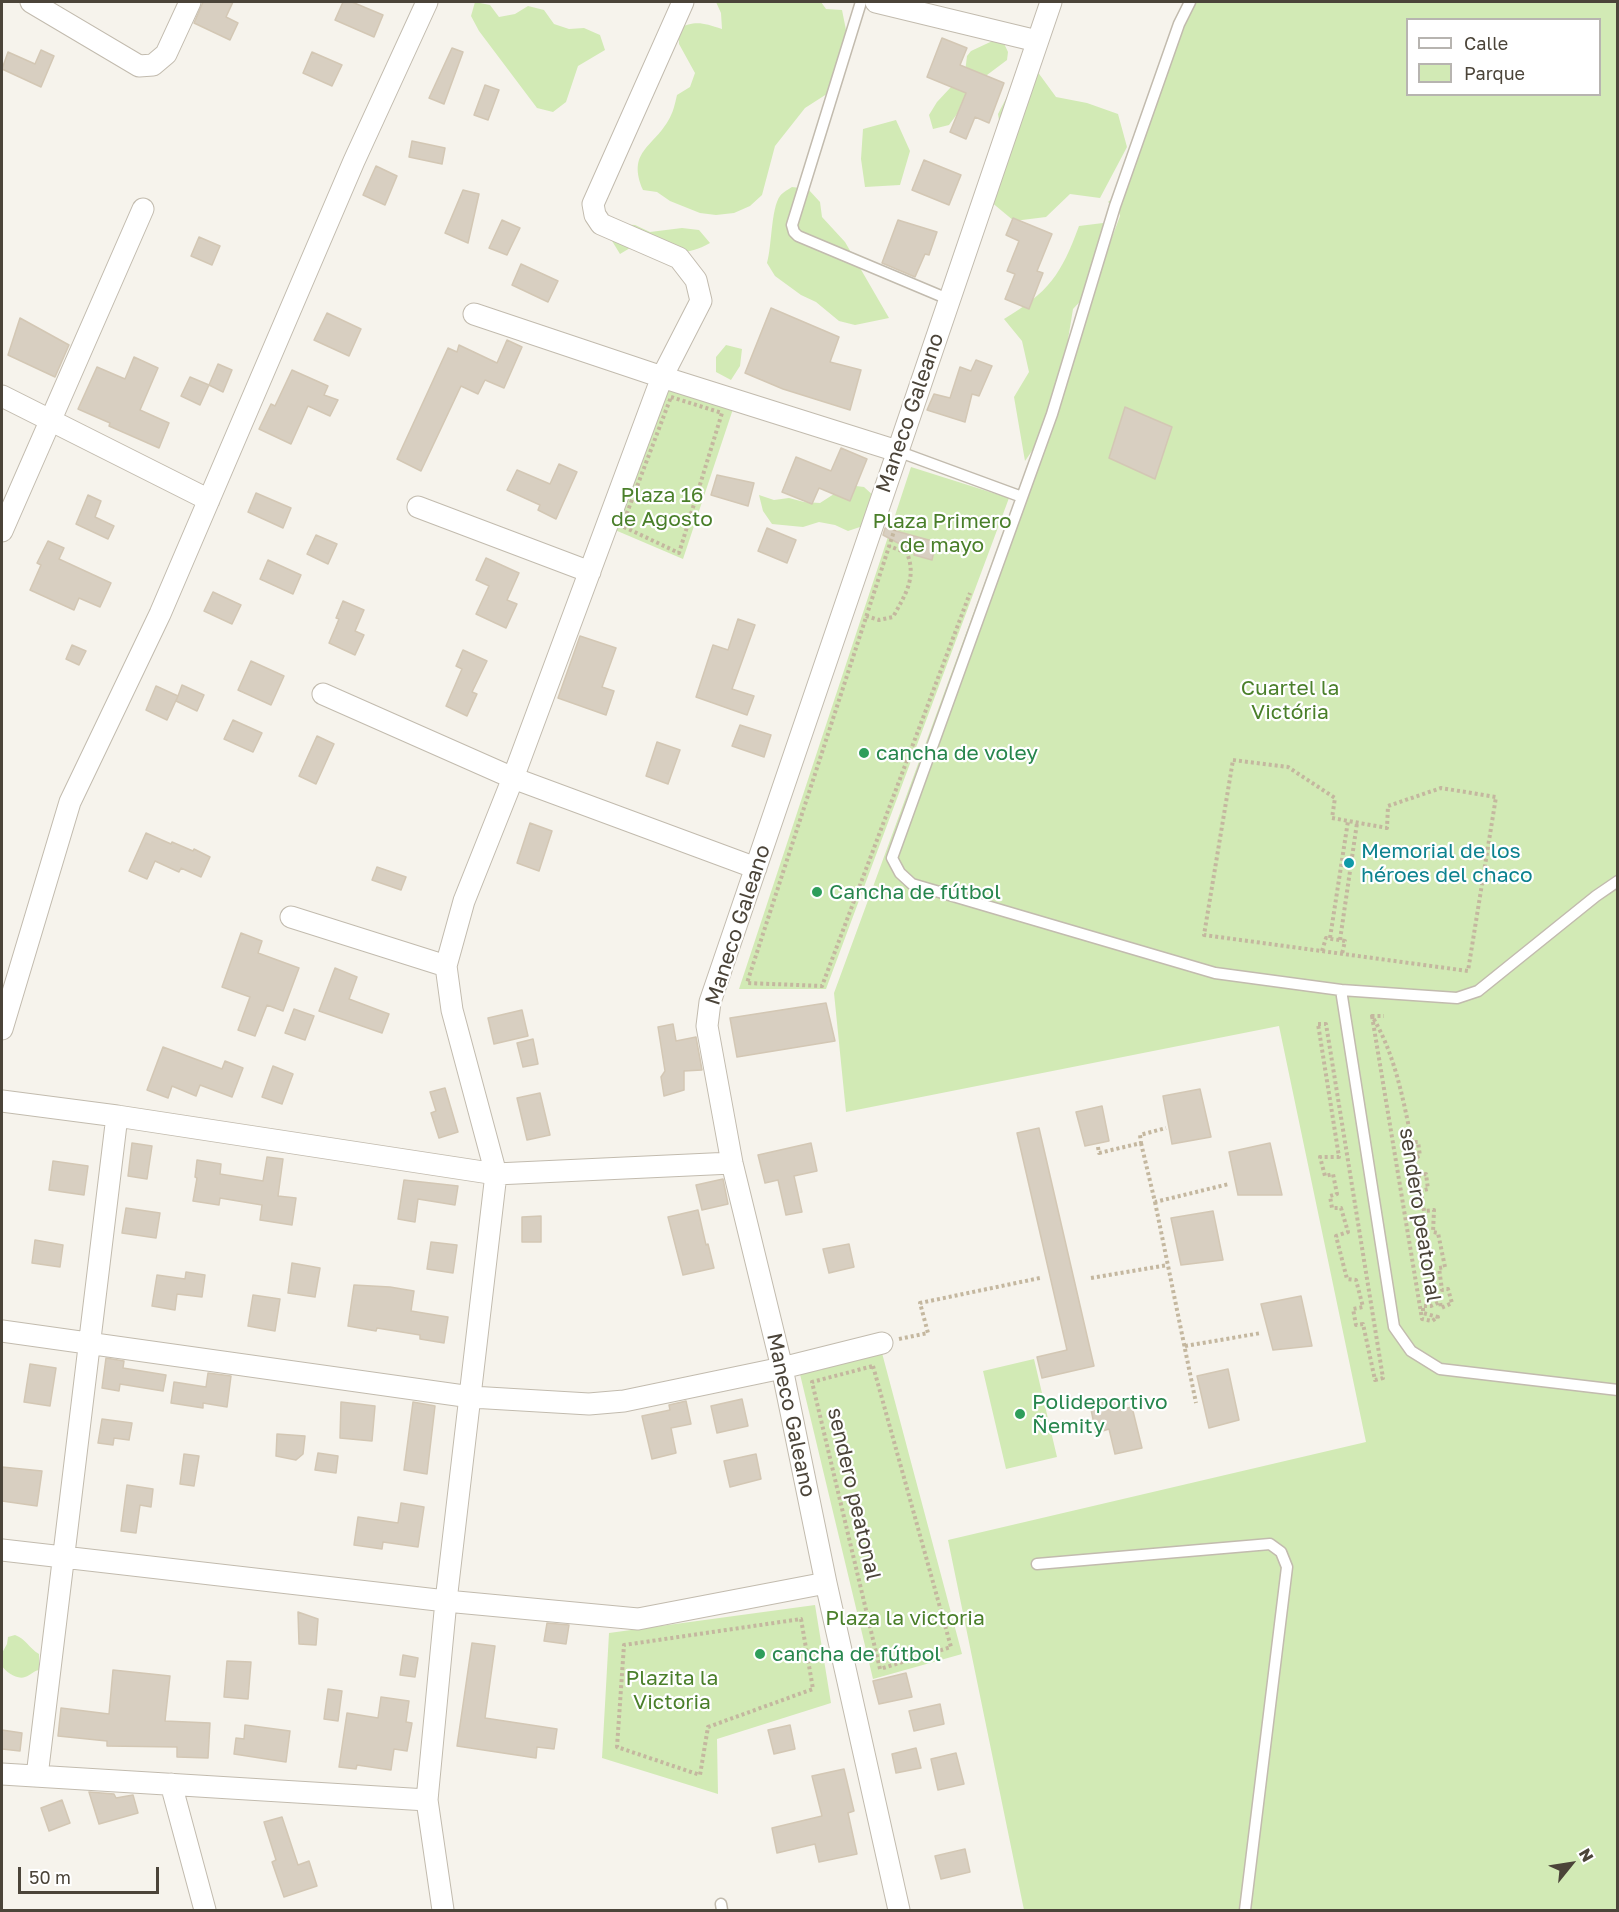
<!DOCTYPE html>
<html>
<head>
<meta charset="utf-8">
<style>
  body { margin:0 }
  #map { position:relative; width:1619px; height:1912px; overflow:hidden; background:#f6f3ec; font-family:"Golos Text",sans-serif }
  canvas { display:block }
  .frame { position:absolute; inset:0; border:3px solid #4b4439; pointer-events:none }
  .legend { position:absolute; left:1406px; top:18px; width:195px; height:78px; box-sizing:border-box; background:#fff; border:2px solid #b7b4b0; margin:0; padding:8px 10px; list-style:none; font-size:18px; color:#4b4439 }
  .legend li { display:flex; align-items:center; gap:12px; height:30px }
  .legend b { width:30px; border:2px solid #b7b4b0 }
  .north { position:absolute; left:1541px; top:1834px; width:60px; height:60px; -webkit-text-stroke:4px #fff; paint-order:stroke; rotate:60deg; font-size:16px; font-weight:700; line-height:24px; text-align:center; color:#4b4439 }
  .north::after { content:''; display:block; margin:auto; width:21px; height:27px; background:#4b4439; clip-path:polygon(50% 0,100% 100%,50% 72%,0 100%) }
  .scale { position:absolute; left:18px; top:1867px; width:141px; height:27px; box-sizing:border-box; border:3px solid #4b4439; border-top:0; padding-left:8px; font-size:18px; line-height:21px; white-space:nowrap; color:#4b4439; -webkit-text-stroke:4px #fff; paint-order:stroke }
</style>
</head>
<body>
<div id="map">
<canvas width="1619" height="1912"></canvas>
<div class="frame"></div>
<ul class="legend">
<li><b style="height:8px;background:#fff"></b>Calle</li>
<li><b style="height:16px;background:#d2eab5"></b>Parque</li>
</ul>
<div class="north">N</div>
<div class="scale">50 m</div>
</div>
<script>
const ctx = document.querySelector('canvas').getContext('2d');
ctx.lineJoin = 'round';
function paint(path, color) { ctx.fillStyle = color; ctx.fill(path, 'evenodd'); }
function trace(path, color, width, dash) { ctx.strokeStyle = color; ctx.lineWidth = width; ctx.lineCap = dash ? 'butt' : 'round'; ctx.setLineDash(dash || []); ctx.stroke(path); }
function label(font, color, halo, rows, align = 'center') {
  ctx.font = font + ' "Golos Text",sans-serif'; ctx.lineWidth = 4.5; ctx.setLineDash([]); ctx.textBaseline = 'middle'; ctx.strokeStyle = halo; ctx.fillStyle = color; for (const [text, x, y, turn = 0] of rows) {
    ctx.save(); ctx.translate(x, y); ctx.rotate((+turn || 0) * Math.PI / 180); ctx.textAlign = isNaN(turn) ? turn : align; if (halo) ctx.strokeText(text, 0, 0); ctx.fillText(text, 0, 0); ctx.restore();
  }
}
const green = new Path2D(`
  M475,2L490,5L499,17L515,14L528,6L544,10L554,24L569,29L584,28L600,35L605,50L578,66L566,102L553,112L537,108L479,31L471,16Z
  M716,2H821L826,9L842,10L849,45L833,90L805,108L775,146L762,195L750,206L734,213L716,215L700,213L670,201L657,192L643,190C627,152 652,148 668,121C673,113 675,104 677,95L690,87L695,73L679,44L678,29C695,20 703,23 722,29L721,13Z
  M1190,2H1617V1910H1024L948,1540L1366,1442L1279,1026L846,1112L834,993L1034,448L1025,461L1014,397L1029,372L1022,341L1004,319C1049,292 1061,275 1079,226L1111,222V240L1120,216L1119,211L1108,202L1120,192ZM1408,20H1600V94H1408ZM1092,289L1064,364L1073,309Z
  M1001,37L1008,52L1007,60L987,75L980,90L968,99L949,125L933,129L929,115L937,102L965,72L967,56L971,51Z
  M1037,71L1056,97L1087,103L1118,114L1127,147L1100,198L1070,194L1046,217L1014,221L990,201L1003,145L998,114L1012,87Z
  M896,120L910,151L900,185L865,187L861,159L863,129Z
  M792,187L808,189L820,202L822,217L845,242L889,318L855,325L839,321L816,302L801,295L775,276L767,263C772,246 771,208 780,196C783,192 789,189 792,187Z
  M620,224L635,225L650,232L682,228L699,230L710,243C683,259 664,250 635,245L620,254L609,236Z
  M726,345L742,349L740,366L731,380L716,372V357Z
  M666,390L733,409L683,559L615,530Z
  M911,467L1009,498L826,989H739Z
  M848,485L864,487L876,498L863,526L848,531L835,525L819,522L803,527L772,524L763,511L759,495L774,500L789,498L804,502L820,503Z
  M882,1353L962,1654L873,1679L799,1370Z
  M1034,1359L1057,1457L1006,1469L983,1371Z
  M815,1605L831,1703L717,1739L718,1794L602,1758L609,1633Z
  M15,1635C26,1639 29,1648 39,1654V1670C33,1671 31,1675 25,1677C17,1680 6,1672 2,1666V1653L7,1644L8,1637Z`);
const building = new Path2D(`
  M203,2H233L226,17L238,23L230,40L194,23Z
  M343,2H352L383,15L374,37L335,20Z
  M942,38L967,48L960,65L1004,83L989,123L975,117L966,139L950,132L966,93L927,77Z
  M452,48L463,52L444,104L429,98Z
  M41,50L54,56L41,87L2,69L8,52L35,64Z
  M312,52L342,65L332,86L303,73Z
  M485,85L499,90L488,120L474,115Z
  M412,141L445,148L442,164L409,157Z
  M924,160L961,175L949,205L912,190Z
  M376,166L397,176L385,205L363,195Z
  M463,190L479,194L468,243L445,233Z
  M1013,218L1052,234L1037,271L1043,273L1029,309L1005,299L1015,274L1007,271L1019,241L1006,235Z
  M502,220L520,228L507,255L489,248Z
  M898,220L937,232L929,255L925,254L915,277L882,263Z
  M199,237L220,246L212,265L191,256Z
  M521,264L558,281L548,302L512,285Z
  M771,308L839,337L830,362L861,370L850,410L783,389L745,373Z
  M327,313L361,329L349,356L314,340Z
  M20,318L69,345L55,377L8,355Z
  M507,340L522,347L504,388L485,380L478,394L461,386L421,471L397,459L448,348L457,352L459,345L497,363Z
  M134,357L158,368L140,410L169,423L159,448L109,426L110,423L78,409L97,367L125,379Z
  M976,360L992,366L979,396L972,394L965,422L927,410L934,394L950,398L960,367L971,371Z
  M218,364L232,370L223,392L209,385Z
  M292,370L328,386L324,395L338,400L330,416L308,406L291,444L259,429L271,404L275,406Z
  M190,377L209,385L200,405L181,396Z
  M1125,407L1172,427L1155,479L1109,458Z
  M841,448L867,459L850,501L819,488L812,504L782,492L796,457L831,471Z
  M559,464L577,472L556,519L538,510L540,505L507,490L517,470L550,484Z
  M717,475L754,483L748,506L711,495Z
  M256,493L291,508L283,528L248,512Z
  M88,495L101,501L95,517L114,526L108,539L76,524Z
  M767,528L796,540L787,563L758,551Z
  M885,528L936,542L932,560L914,555L915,552L883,535Z
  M316,535L337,544L328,564L307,554Z
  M48,541L64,548L59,559L111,583L100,607L79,598L74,610L30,590L41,565L37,563Z
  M486,558L519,573L507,600L517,604L506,628L476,614L489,586L476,580Z
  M268,560L301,575L293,594L260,579Z
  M213,592L241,605L232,624L204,611Z
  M343,601L364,610L355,631L364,635L355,655L329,643L339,619L336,618Z
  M738,619L755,625L732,689L754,696L747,715L696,697L713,645L728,650Z
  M580,636L616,648L602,687L614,691L606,715L558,698Z
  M72,645L86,651L79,665L66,659Z
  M463,650L487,661L472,692L477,694L467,716L446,706L462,669L456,666Z
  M251,661L284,676L271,705L238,690Z
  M182,685L204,695L197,711L176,701L178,696L167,720L146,710L156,686L178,696Z
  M233,720L262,733L253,752L224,739Z
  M740,725L771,735L764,757L732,746Z
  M317,736L334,744L316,784L299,776Z
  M657,742L680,750L668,784L646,776Z
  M530,823L552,831L539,871L517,863Z
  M146,833L171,844L172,842L193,851L194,849L210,857L201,877L181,868L179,872L155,861L147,879L129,871Z
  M377,867L406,877L401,890L372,880Z
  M241,933L262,941L258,953L299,968L283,1011L267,1005L255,1036L238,1030L250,997L222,987Z
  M335,968L357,977L349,999L389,1014L382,1033L319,1011Z
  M826,1003L835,1041L737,1057L730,1018Z
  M294,1009L314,1016L305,1040L285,1033Z
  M522,1010L528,1036L494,1044L488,1018Z
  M673,1024L676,1041L696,1037L702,1070L684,1071V1090L664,1096L661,1077L665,1071L658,1027Z
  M533,1039L538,1064L523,1067L517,1043Z
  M163,1047L222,1069L225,1061L243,1068L232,1097L200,1085L196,1096L172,1086L168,1098L147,1090Z
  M273,1066L293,1074L282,1104L262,1097Z
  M445,1088L458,1132L439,1138L431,1113L436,1111L430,1092Z
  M1200,1089L1211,1137L1172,1144L1163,1096Z
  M540,1093L550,1135L527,1140L517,1098Z
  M1102,1106L1109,1141L1085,1146L1076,1112Z
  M1039,1128L1094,1366L1042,1378L1037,1357L1067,1350L1017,1133Z
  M132,1143L152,1146L147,1179L128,1176Z
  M811,1143L817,1171L794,1176L802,1212L786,1215L778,1180L765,1183L758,1155Z
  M1270,1143L1282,1195H1238L1229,1152Z
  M267,1157L283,1159L278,1196L296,1198L292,1225L260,1220L262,1205L220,1198L219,1205L193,1201L197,1178L195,1177L197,1160L221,1164L220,1174L263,1181Z
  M53,1161L88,1166L84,1195L49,1190Z
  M723,1179L728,1204L702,1210L696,1185Z
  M404,1180L458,1186L455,1205L418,1199L415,1222L398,1219Z
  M126,1208L160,1213L156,1238L122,1233Z
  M698,1210L706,1245L708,1244L714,1268L683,1275L668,1217Z
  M1213,1211L1223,1260L1181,1265L1171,1218Z
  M541,1216V1242H522V1217Z
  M35,1240L63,1245L60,1267L32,1263Z
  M431,1242L457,1245L453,1273L427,1269Z
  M849,1244L854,1267L829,1273L823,1249Z
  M292,1263L320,1268L315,1297L288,1293Z
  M186,1272L205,1275L202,1297L177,1294L175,1310L152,1306L157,1275L185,1279Z
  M354,1285L390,1287L414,1291L411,1311L448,1317L444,1343L420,1339V1335L377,1328L376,1331L348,1326Z
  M253,1295L280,1299L275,1331L248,1326Z
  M1301,1296L1312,1346L1273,1350L1261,1304Z
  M106,1358L124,1361L123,1368L166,1375L163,1391L120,1384L119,1391L102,1388Z
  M30,1364L56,1368L50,1406L24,1402Z
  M1228,1369L1239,1420L1209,1428L1197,1376Z
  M208,1373L231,1376L227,1407L203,1403V1408L171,1403L174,1382L206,1387Z
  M742,1399L748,1426L717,1433L711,1406Z
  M1116,1399L1119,1410L1132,1407L1142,1448L1115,1454L1109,1429L1096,1433L1090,1405Z
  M686,1401L691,1424L671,1428L676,1453L652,1459L642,1416L670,1410L669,1405Z
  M341,1402L375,1406L372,1441L340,1438Z
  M413,1402L435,1406L427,1474L404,1470Z
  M102,1419L132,1423L129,1440L114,1438L113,1445L98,1443Z
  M277,1434L305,1436L303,1454L296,1460L276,1456Z
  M318,1453L338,1456L336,1473L315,1470Z
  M184,1454L199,1456L194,1486L180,1484Z
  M756,1454L761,1479L730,1487L724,1461Z
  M2,1467L42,1471L37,1506L2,1501Z
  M127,1485L153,1489L151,1507L140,1505L136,1533L121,1531Z
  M401,1503L424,1507L418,1547L383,1542L382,1549L354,1545L358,1517L398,1523Z
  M298,1612L318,1619L316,1645L299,1644Z
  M547,1623L569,1625L566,1644L544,1641Z
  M472,1643L495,1646L485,1718L557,1729L554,1749L537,1747L536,1758L457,1746Z
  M403,1655L418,1658L415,1677L400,1675Z
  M227,1661L251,1662L248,1699L224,1697Z
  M113,1670L170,1676L165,1721L210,1723L208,1758L177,1757V1747L107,1746V1741L58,1736L61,1708L109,1714Z
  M906,1673L912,1697L879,1704L873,1681Z
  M328,1689L342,1691L338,1721L324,1719Z
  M381,1697L409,1701L406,1722L412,1723L407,1751L394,1749L391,1770L357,1765L356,1769L339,1767L347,1713L378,1718Z
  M940,1704L944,1724L914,1731L909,1711Z
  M245,1725L290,1731L286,1762L234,1754L236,1738L244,1739Z
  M790,1725L795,1749L774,1754L768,1730Z
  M2,1730L22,1733L20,1751L2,1749Z
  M916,1748L921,1768L896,1773L892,1754Z
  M956,1753L964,1784L938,1790L931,1759Z
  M844,1769L854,1811L848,1813L857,1854L819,1862L815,1844L777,1853L772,1828L822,1816L812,1776Z
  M89,1792L114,1794L116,1798L133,1795L138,1813L99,1824Z
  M62,1800L70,1823L49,1831L41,1808Z
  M282,1817L298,1865L309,1861L317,1886L284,1897L272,1862L276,1860L264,1822Z
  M965,1849L970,1872L941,1879L935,1856Z`);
const path = new Path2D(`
  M671,397L722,413L679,553L622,526Z
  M897,522L747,983L822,986L970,593
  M866,616L879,620L893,617C905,595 917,578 907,553L889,546
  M1233,760L1288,767L1335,798L1332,818L1387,828L1388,806L1441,788L1496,797L1468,971L1204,935Z
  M1330,938L1348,821
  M1340,940L1357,823
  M1322,951L1326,938L1345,941L1342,954
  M1372,1016L1422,1319L1432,1321L1438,1317L1423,1313V1306H1431L1440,1302L1441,1308L1452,1303L1448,1289L1442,1290L1439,1268L1445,1267L1438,1233L1433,1232L1434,1210L1424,1211L1421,1191L1428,1189L1426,1174L1418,1176L1414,1158L1420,1156L1418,1142H1412C1403,1099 1395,1054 1372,1016H1384
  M1318,1024H1326L1383,1378L1375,1380L1363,1324L1356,1325L1353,1309L1363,1307L1356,1280L1347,1279L1336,1236L1348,1232L1341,1208H1332L1330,1196L1337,1194L1333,1174L1325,1176L1320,1157H1339Z
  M1141,1143L1155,1202L1229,1184
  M1098,1147L1099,1153L1141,1143L1140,1135L1166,1128
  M1155,1202L1196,1403
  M1091,1278L1168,1265
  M899,1339L928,1333L920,1303L1040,1278
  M1185,1346L1261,1333
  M873,1366L951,1647L880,1669L812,1382Z
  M801,1619L813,1689L708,1727L700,1775L617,1747L624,1645Z`);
const service = new Path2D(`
  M861,2L792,225L794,232L798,236L948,299
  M1190,2L1179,24L1115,206L1052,414L892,858L900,873L912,884L1215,973L1341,990
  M897,451L1022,497
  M1618,881L1596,896L1478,991L1457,998L1341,990L1394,1327L1411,1351L1440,1369L1618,1390
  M1037,1564L1270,1544L1281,1552L1287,1567L1245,1910
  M721,1904L722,1910`);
const minor = new Path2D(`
  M31,2L139,66L153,65L166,54L190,2
  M876,2L1037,41
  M474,314L662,377L897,451
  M2,396L209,500
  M418,507L590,572
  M2,531L143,209
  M323,694L513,778L756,868
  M291,917L446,966
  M2,1029L70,802L160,614L354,161L427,2
  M2,1101L117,1116L496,1174L732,1163
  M2,1331L471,1397L589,1404L624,1401L782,1368L882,1343
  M2,1550L446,1601L638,1619L826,1583
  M2,1774L427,1800
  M37,1776L117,1116
  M171,1784L205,1910
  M443,1910L427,1800L446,1601L496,1174L452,1010L446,966L464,901L513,778L662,377L701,301L696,280L679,258L601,224L595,215L593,204L683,2
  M899,1910L826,1583L782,1368L732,1163L707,1026L710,1002L1051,2`);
const markers = [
  [864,753,6,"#2e9e5b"],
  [1349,863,6,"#0f9aa8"],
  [817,892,6,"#2e9e5b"],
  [1020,1414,6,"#2e9e5b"],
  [760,1654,6,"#2e9e5b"]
];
const streetNames = [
  ["Maneco Galeano",910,413,-71],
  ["Maneco Galeano",738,925,-72],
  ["sendero peatonal",1420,1215,81],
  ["Maneco Galeano",791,1415,78],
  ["sendero peatonal",854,1494,77]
];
const parkNames = [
  ["Plaza 16",662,495],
  ["de Agosto",662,519],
  ["Plaza Primero",942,521],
  ["de mayo",942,545],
  ["Cuartel la",1290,688],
  ["Victória",1290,712],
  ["Plaza la victoria",905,1618],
  ["Plazita la",672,1678],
  ["Victoria",672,1702]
];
const leisureNames = [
  ["cancha de voley",876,753],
  ["Cancha de fútbol",829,892],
  ["Polideportivo",1032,1402],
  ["Ñemity",1032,1426],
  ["cancha de fútbol",772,1654]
];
const cultureNames = [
  ["Memorial de los",1361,851],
  ["héroes del chaco",1361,875]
];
paint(green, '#d2eab5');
paint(building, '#d8cfc1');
trace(building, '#d3c7b4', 1.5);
trace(service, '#c2bbae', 13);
trace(minor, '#c2bbae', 23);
trace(path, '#c4b79f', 4, [3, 3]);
trace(service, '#fff', 10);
trace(minor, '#fff', 21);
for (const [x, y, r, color] of markers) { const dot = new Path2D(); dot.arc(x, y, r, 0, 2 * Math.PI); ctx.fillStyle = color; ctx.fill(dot); trace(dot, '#fff', 2); }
label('21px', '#4b4439', '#fff', streetNames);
label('21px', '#4a7f2a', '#fff', parkNames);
label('21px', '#27864d', '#fff', leisureNames, 'left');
label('21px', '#0d838f', '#fff', cultureNames, 'left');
</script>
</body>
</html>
